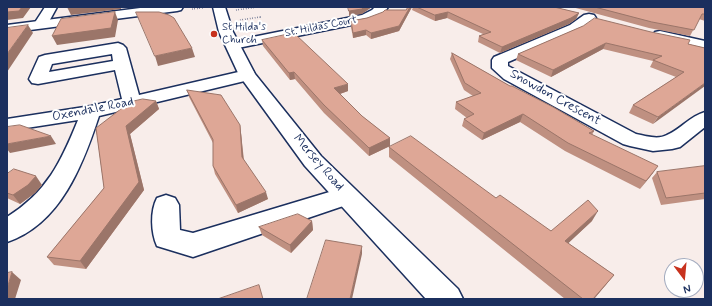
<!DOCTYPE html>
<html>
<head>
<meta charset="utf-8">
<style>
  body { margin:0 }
  #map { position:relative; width:712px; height:306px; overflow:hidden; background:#f8edea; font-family:Mynerve,sans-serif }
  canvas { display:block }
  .frame { position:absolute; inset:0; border:8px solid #1b2f5e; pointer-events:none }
  .north { position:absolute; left:664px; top:258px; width:40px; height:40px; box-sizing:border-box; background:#fff; border:1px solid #a4acbf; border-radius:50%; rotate:164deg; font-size:11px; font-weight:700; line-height:16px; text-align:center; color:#1b2f5e }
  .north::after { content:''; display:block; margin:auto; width:14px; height:18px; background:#c8321e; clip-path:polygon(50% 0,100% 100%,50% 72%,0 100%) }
</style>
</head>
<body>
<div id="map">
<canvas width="712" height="306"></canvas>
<div class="frame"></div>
<div class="north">N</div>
</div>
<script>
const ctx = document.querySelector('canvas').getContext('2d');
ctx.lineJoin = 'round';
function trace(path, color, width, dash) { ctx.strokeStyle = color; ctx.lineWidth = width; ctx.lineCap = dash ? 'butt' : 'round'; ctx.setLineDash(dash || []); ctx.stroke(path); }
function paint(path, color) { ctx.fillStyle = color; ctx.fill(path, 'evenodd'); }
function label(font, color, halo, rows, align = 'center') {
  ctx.font = font + ' Mynerve,sans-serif'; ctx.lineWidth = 4; ctx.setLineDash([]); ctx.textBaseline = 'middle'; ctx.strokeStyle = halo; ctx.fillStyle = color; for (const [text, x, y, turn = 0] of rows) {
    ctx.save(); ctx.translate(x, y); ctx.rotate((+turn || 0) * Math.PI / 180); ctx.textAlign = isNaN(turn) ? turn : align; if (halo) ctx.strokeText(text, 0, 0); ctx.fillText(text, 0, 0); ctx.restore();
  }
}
const path = new Path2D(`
  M192,9L203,8
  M236,10L258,7
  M240,20L260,17L259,16`);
const street = new Path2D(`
  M45,7H57L46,27H36L34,24Z
  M375,7H388L382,16L366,22L233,49L228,48L226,45L228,42L233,41L362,15L372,10Z
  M589,14L594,15L596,18L580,31L508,62V66L636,134C646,136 658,140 667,135C681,129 690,116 705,112V127L680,147L672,149L653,151L630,146L623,144L504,79L492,68V60L494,57L570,25L584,15Z
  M660,31L705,41V49L655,38L653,35L655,32Z
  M118,43L123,45L126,48L139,95L247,70L253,71L255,75L253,79L99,116C83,164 61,224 7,242V217C47,192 61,162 78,120L7,131V119L91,106L122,99L115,70L38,84L32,83L29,79L39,57L45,55ZM112,54L113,61L49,72L52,64Z
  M346,187L355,190L358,196L355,202L193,257L157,246C151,233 150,211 157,198L166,195L175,198L179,205L180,230L193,233Z`);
const secondary = new Path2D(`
  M148,7H183L181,10L177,11L7,33V25Z
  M213,7H225L233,32L255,74L321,156L458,289L463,299H426L305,166L239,75L219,32Z`);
const wall = new Path2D(`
  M407,7H412L399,31L371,39L366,35L353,38L351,27V21L406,10L408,8Z
  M413,7H554L579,13L576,19L569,24L500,53L478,42L479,36L483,34L447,18L435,21L412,10Z
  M572,7H705V21L699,19L690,36L649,28Z
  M583,26L688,44L705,48L653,124L629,113L633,105L676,77L650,67L653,61L603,49L551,77L516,60L518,54Z
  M262,40L348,91L340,94L362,116L390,138V146L369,156L324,113L295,79L290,80L263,46Z
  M452,53L510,86L594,131L592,135L653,173L640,189L565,151L520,122L482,140L462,126L464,119L467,118L455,109L456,102L473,96L464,90L450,59Z
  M187,90L240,125L241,133L244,160L268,199L238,213L215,174L213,166V143L189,97Z
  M156,101L159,109L130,134L144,190L86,269L54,265L47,257L104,188L96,128Z
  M389,147L496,198L551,231L592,221L568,243L614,275L594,299H565L389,157Z
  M705,166V199L661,205L652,178L657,172Z
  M7,174L42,185L35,193L20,204L7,198Z
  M312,221L313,230L291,253L262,235L259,227Z`);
const shadedWall = new Path2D(`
  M22,7H31L23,18L7,20V12Z
  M67,7H121V9L71,15Z
  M364,7H372L362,14L349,16V11Z
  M410,7H412L399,31L371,39V33L399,26Z
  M115,12L118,20L115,37L57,45L52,36Z
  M448,12L447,18L435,21V15Z
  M579,13L576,19L569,24L500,53L502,47Z
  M28,25L33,33L7,72V54Z
  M366,30V35L353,38V33Z
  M606,43L603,49L551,77L553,70Z
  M192,48L195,57L158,66L155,56Z
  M294,72L295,79L290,80L289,73Z
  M705,83V86L653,124L658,117Z
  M348,84V91L334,96V88Z
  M156,101L159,109L130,134L144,190L86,269L80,261L126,126Z
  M523,114L520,122L482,140L484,133Z
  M240,125L241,133L244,165L242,157Z
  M51,136L56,144L10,153L7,149V144Z
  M390,138V146L369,156V148Z
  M658,166L653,173L640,189L646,181Z
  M36,176L42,185L35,193L20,204L13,195Z
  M266,192L268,199L238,213L236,205Z
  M598,211L592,221L560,251L565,241Z
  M312,221L313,230L291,253L290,245Z
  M362,246V254L352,299H350Z
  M12,272L21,280L15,299H7V289Z
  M614,275L594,299H593Z`);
const building = new Path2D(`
  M7,7H22L19,11L7,12Z
  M348,7H364L362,9L349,11Z
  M408,7H410L399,26L371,33L366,30L353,33L351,21L367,18L383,12L385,10H406Z
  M417,7H554L579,13L571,18L502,47L479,36L491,32L448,12L435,15Z
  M595,7H705V14H702L694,30L652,22Z
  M115,12L111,28L52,36L61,19Z
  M136,12H159L169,15L174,18L192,48L155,56Z
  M595,18L651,32L690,40L688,44L705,48V83L658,117L633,105L684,72L653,60L662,56L606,43L553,70L518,54L583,26Z
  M28,25L7,54V28Z
  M294,33L348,84L334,88L362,116L390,138L369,148L324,105L294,72L289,73L262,40Z
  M452,53L510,86H512L553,107L594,131L589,133L658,166L646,181L568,143L523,114L484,133L464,119L474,114L456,102L481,93L465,83Z
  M187,90L221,95L240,125L242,157L266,192L236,205L213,166V140Z
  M143,99L156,101L126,126L139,182L80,261L47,257L104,188L96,128L130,102Z
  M20,125L51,136L7,144V127Z
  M411,136L496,198L500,195L551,231L588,200L598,211L565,241L614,275L593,299H583L389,147Z
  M705,166V193L666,198L657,172Z
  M14,169L36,176L28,185L13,195L7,193V174Z
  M298,214L312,221L290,245L259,227Z
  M326,240L362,246L350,299H307Z
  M12,272L7,289V273Z
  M259,285L263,299H218Z`);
const markers = [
  [214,34,4,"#c8321e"]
];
const farStreetnames = [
  ["St. Hildas Court",321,27,-11]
];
const farPoinames = [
  ["St Hilda's",222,28],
  ["Church",222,41]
];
const streetNames = [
  ["Snowdon Crescent",555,98,29],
  ["Oxendale Road",93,110,-11],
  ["Mersey Road",318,163,49]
];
trace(street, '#1b2f5e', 3);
trace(secondary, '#1b2f5e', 3);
trace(path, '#1b2f5e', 1.5, [0.5, 2]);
paint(street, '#fff');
paint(secondary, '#fff');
paint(wall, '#bf9081');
paint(shadedWall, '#9b7569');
paint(building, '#dea796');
trace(building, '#9b7569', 1);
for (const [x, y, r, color] of markers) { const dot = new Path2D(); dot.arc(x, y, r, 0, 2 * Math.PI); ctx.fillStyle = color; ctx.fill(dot); trace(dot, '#fff', 1.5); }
label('11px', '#1b2f5e', '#fff', farStreetnames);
label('11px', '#1b2f5e', '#fff', farPoinames, 'left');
label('13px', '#1b2f5e', '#fff', streetNames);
</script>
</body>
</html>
